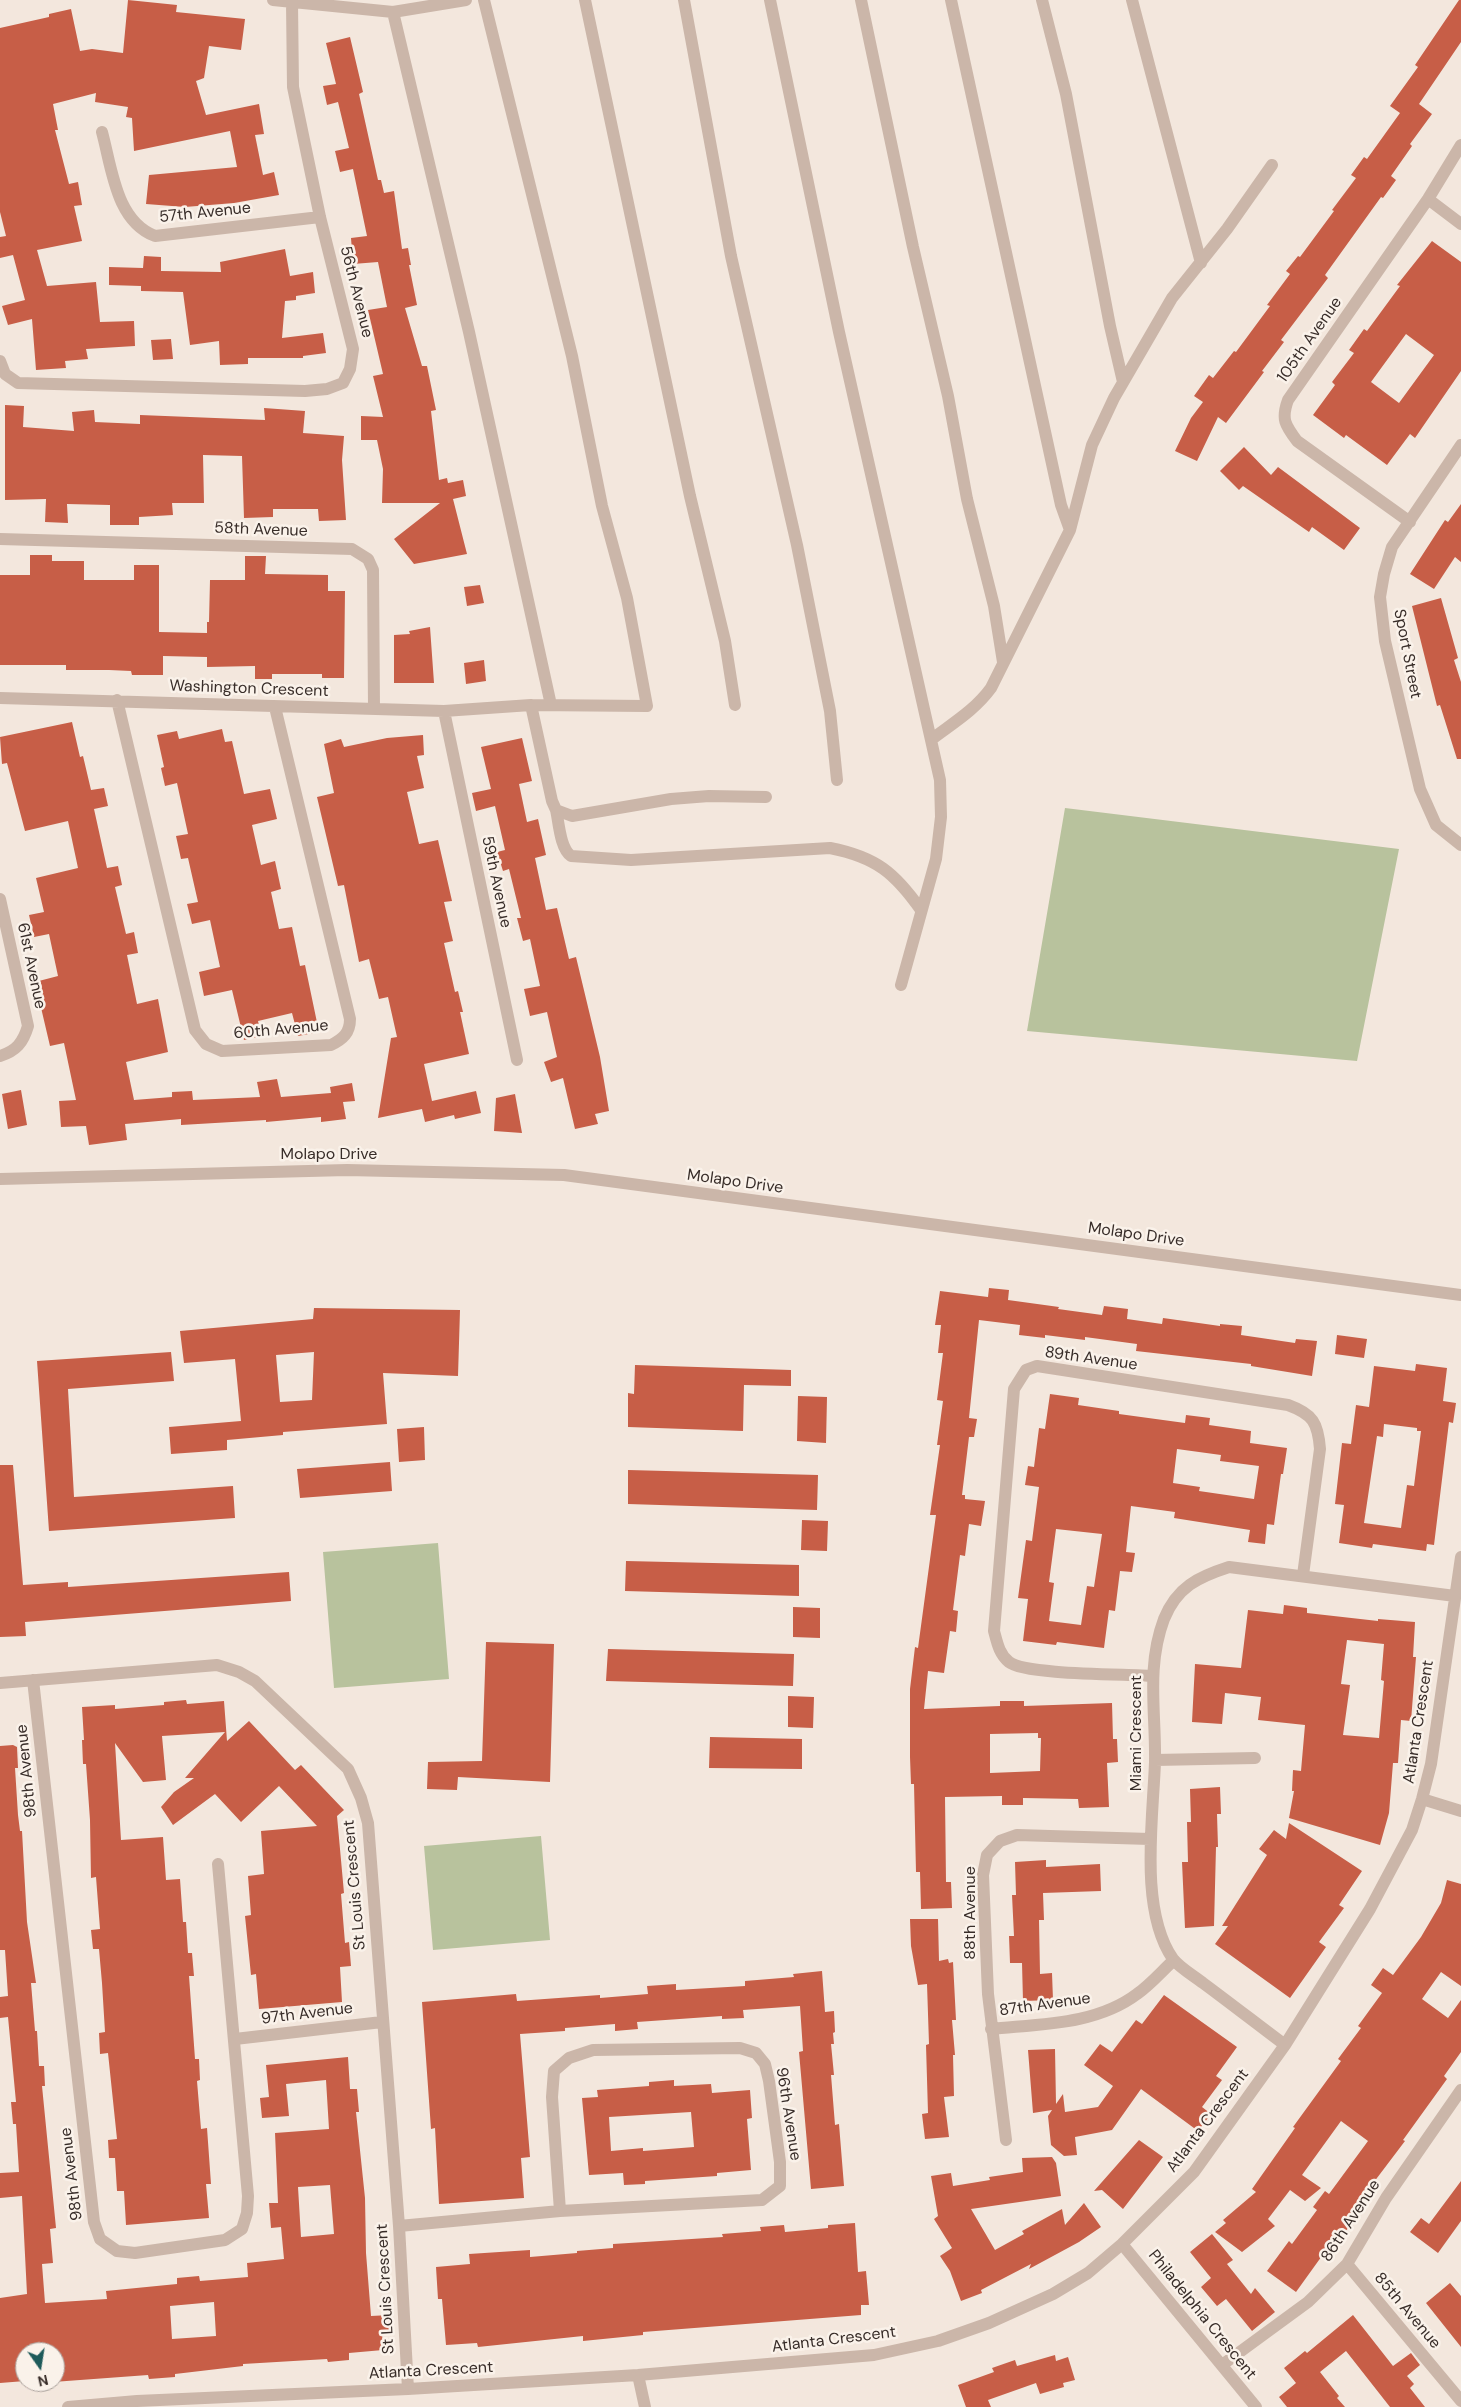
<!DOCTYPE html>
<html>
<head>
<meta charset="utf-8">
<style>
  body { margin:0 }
  #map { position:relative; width:1461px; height:2407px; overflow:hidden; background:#f3e7dd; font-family:"DM Sans",sans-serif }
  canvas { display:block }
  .north { position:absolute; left:15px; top:2342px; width:50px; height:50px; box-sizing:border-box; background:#faf2ea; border:1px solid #aca39d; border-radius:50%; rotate:167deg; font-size:14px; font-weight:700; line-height:20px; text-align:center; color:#382d29 }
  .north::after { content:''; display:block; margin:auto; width:18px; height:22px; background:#1e5a5a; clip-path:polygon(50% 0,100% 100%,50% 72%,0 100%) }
</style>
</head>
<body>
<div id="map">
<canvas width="1461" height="2407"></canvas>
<div class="north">N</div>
</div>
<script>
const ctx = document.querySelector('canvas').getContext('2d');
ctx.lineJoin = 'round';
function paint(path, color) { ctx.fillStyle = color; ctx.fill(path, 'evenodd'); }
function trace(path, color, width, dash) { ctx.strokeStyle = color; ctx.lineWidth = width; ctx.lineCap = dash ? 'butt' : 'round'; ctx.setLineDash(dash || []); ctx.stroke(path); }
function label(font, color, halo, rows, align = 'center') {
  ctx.font = font + ' "DM Sans",sans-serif'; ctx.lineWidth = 5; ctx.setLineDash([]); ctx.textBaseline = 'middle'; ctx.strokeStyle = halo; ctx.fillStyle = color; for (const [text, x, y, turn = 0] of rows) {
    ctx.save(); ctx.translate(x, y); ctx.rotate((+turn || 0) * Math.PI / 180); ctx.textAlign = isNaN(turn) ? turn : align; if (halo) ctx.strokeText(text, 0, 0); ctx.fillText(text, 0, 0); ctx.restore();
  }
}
const green = new Path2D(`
  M1065,808L1399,849L1357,1061L1027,1031Z
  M438,1543L449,1679L334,1688L323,1552Z
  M541,1836L550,1940L433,1950L424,1846Z`);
const building = new Path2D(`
  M128,0L177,5L176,12L245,19L241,50L209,46L204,78L196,81L206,115L259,104L264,134L255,135L263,175L274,172L279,195L234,203L185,207L146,204L149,175L237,167L230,131L134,151L132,118L126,117L128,107L95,102L96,93L53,104L58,130H55L69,184L78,182L82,205L74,206L82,241L37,250L47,286L96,282L100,322L134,321L135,346L86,349L88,359L65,361L66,368L36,370L32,319L8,325L2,306L25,300L13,255L0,258V237L6,236L0,212V28L49,17V14L71,9L80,51L92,49L123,53Z
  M1459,0H1461V42L1419,104L1432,114L1410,144L1412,146L1391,176L1396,180L1383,198L1381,197L1325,275L1328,278L1281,340L1284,342L1262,371L1264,372L1226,423L1218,417L1197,461L1175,451L1191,418L1203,402L1194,396L1209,375L1213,378L1234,351L1236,352L1270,306L1267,305L1290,274L1286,271L1298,256L1300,257L1334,211L1332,210L1356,178L1351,175L1364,157L1367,159L1400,113L1390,106L1418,67L1415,65Z
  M350,37L363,92L359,94L378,180H381L384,193L394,191L402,249L408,248L411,265H409L417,305L405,308L422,366H427L436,410L431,411L439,480L447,478L448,483L463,480L466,496L453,499L467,554L414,564L394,539L440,503H382L383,469L377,440H361V416L383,417L373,376L383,374L368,310L387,307L378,262L353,264L351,238L367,236L353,169L340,172L335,151L349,148L338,102L327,105L323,86L336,84L326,43Z
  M1432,241L1461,262V371L1415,438L1410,434L1387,465L1346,435L1344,438L1313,415L1335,385L1332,382L1354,353L1349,350L1364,329L1367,331L1400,286L1397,285ZM1406,334L1434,355L1399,403L1371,382Z
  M285,249L290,276L313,272L315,293L296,296V300L285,301L282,338L323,333L326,353L303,356V358H248V364L220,365L219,341L190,345L183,292L141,291V286L109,285V267L143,268L144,256L161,257V271L221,272L220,262Z
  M171,339L173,359L153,360L151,340Z
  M5,405L24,406L23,427L74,431L72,412L94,410L95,422L140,424V415L265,420L264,408L305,411L303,433L344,436L342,460L346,520L319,521L318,509H273V517L244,518L242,456L203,455L204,503H172L173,515L139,517V525H110V505L67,504L68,523L45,522L46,499L5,500Z
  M1244,447L1271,475L1278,467L1360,528L1344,550L1312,527L1309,532L1243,486L1239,490L1220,471Z
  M1461,504V562L1455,557L1434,589L1410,574L1445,520L1448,522Z
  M30,555H52V561H84V580H134V565H159V632L207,633V622H209L210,580H245V556H266L265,574L328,575V591H345L344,678H322V674H272V679H255V666L207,667V657L163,656V675H132L131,671L109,670H66V665H0V575H30Z
  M480,585L484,603L467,606L464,587Z
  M1441,598L1458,658L1454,660L1461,682V759H1457L1440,705L1437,706L1412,606Z
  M430,627L434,683H394V635L410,634L409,631Z
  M484,660L486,681L466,684L464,663Z
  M72,722L80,757L83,756L91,790L104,788L108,806L94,809L107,868L118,866L122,885L115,887L126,934L134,932L138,953L127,955L137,1004L158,999L168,1052L126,1062L134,1100L172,1097V1092L192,1091L193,1100L260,1097L257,1082L277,1079L281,1097L331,1093L330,1087L352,1083L355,1101L343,1102L346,1119L321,1122V1117L266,1122V1120L181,1125V1119L125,1124L127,1140L89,1145L86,1126L61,1127L59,1101L76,1100L64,1043L50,1046L35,982L58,976L49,934L34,937L29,915L44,912L36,878L78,868L68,821L25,831L7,763L2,764L0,737Z
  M222,729L225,742L232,741L244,794L270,789L277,819L252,825L261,865L275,861L281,889L271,892L279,929L292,927L300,966L305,965L319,1032L298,1036L292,1013L258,1021L261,1036L244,1040L232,990L204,996L199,972L220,967L210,920L192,924L187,904L198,902L188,858L181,859L176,836L188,834L177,783L165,786L161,768L164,767L157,735L177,731L179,739Z
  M423,735L424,755L417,756L424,788L407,792L419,844L438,840L452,901L444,902L453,941L444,943L455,992L458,991L463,1012H460L469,1054L424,1064L432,1101L476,1091L481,1113L455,1119L454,1115L425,1122L422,1109L378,1118L391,1038L397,1037L388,997L379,999L369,959L359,962L344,885L338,886L317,797L334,793L324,744L341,739L344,747L387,738Z
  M522,738L532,781L519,784L527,822L538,819L546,855L535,858L546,910L557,908L569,959L576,957L600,1057L609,1111L595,1114L598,1124L575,1129L563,1078L551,1082L544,1062L557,1057L547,1012L530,1016L524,989L540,986L530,939L523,941L517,918H521L509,869L503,871L497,852L505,850L495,806L476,811L472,793L491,789L481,747Z
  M21,1090L27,1125L8,1129L2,1094Z
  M515,1094L522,1133L494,1131L496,1098Z
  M989,1288L1009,1290L1008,1300L1059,1307L1058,1309L1102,1315L1104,1306L1128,1309L1127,1319L1162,1324L1163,1318L1220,1326V1324L1242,1326L1241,1335L1295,1343L1296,1339L1317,1341L1312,1376L1251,1366V1364L1136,1351L1137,1344L1085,1337V1340L1045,1335V1338L1019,1335L1020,1325L979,1320L969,1418L977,1419L974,1437H969L962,1495H965V1499L985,1501L981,1526L969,1524L965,1556L960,1555L953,1610L958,1611L956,1632L950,1631L944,1673L928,1671L924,1709L1000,1706V1701H1024V1706L1112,1703L1113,1739H1117L1118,1762L1107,1763L1109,1807L1079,1808L1078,1799L1023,1798V1805H1002V1796L945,1797L946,1882H951L952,1908L921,1909L920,1872H916L914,1784H911L910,1757V1689L915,1647L918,1648L936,1515H930L940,1445H937L943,1401L937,1400L943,1353H938L941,1325H935L940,1291L988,1297ZM1038,1733V1738H1041L1040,1771L990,1773V1734Z
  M314,1308L460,1310L458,1376L383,1373L387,1424L283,1432V1435L227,1440V1450L171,1454L169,1427L241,1421L235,1359L184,1363L180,1331L313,1319ZM314,1352L312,1400L280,1402L276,1355Z
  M1337,1335L1367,1339L1364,1358L1335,1354Z
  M171,1352L174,1381L68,1389L74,1497L233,1486L235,1518L49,1531L37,1361Z
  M1416,1364L1447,1368L1443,1401L1456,1403L1453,1423L1449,1422L1434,1545L1427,1544L1426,1551L1373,1544L1372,1548L1339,1543L1344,1505L1335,1504L1342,1443L1351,1444L1356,1405L1369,1407L1374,1366L1415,1371ZM1384,1424L1417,1428V1431H1421L1414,1486L1407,1485L1401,1528L1364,1523L1377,1436L1383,1437Z
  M635,1365L791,1370V1386L744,1385L743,1431L628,1427V1393L634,1394Z
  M1050,1394L1079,1398L1078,1405L1119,1411V1414L1185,1423L1186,1415L1210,1418L1209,1425L1251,1431L1250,1443L1287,1448L1283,1474H1281L1274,1525L1267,1524L1265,1544L1248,1542L1250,1530L1174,1518L1175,1512L1131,1506L1126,1552L1135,1553L1132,1572L1120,1571L1115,1611L1109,1610L1104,1648L1057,1642L1056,1645L1023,1641L1028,1599L1018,1598L1026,1540L1032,1541L1039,1487L1025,1485L1028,1466L1034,1467L1039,1428L1045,1429ZM1177,1449L1221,1455L1220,1461L1259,1466L1254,1499L1199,1491L1200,1487L1173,1483ZM1056,1529L1102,1534L1094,1587L1087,1586L1081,1625L1049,1621L1054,1583L1049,1582Z
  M798,1396L827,1397L826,1443L797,1441Z
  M424,1427L425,1460L399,1462L397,1429Z
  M390,1462L392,1491L300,1498L297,1469Z
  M0,1465H13L23,1585L68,1582V1587L289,1572L291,1601L25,1622L26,1636L0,1637Z
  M628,1470L818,1475L817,1510L628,1504Z
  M802,1520L828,1521L827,1551L801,1550Z
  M626,1561L799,1565V1596L625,1591Z
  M1284,1605L1307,1608V1613L1378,1621V1619L1415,1622L1413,1657H1416L1411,1721L1401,1720L1398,1763H1393L1389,1813L1380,1845L1289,1818L1294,1791H1292L1293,1770L1301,1771L1305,1725L1258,1720L1261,1697L1225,1693L1222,1724L1192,1722L1195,1664L1241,1668L1248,1610L1283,1614ZM1347,1640L1384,1644L1381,1680L1384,1681L1379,1738L1343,1735L1350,1685L1341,1684Z
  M793,1607L820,1608V1638L793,1637Z
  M486,1642L554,1644L550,1782L458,1777L457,1790L427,1789L428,1762L482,1761Z
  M608,1649L794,1654L793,1686L606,1681Z
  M788,1696L814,1697L813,1728L788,1727Z
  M186,1700L187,1704L224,1701L227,1741L249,1721L295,1770L301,1765L344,1810L337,1816L344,1893L341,1894L345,1943L349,1942L351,1966L340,1967L342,2002L259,2009L256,1974L251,1975L245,1916L251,1915L248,1876L264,1874L261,1831L317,1826L279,1786L241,1822L215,1794L173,1825L161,1807L174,1792L194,1778H185L225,1732L162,1736L166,1780L143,1782L115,1743L121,1840L163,1837L166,1880L180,1879L183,1922H186L188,1953H192L194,1976H189L195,2059H199L200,2080L197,2081L201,2129L207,2128L211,2184H206L209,2218L126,2225L124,2191H117L115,2158H109L108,2140L117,2139L108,2053L100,2054L99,2033L105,2032L102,1983L99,1949H93L91,1930L100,1929L96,1877L91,1878L90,1820L86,1764H83L82,1740H84L82,1707L115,1705V1709L164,1705V1702Z
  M710,1737L802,1739V1769L709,1768Z
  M13,1745L17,1747L18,1768H15L18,1815L20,1831H22L27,1922L36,1983H31L35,2031H37L39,2066H44L45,2086H42L56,2228L50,2229L53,2263L42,2264L45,2303L107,2299L106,2291L177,2284V2278L199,2276L200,2281L248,2277L247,2263L284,2259L281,2227L271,2228L269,2203H278L275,2133L329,2129L326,2080L286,2084L289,2116L262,2118L260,2098L269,2097L266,2065L348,2057L350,2089H357L359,2112H356L365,2198L366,2253L371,2316L390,2315L391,2331L382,2332L383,2350L349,2353V2360L328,2362L327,2359L243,2364V2366L175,2374V2377L149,2379L148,2375L53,2382L54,2386L27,2388V2382H55V2352H25V2381L0,2383V2298L27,2294L22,2196L0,2198V2173L19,2172L16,2124H13L11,2102H16L8,2017L0,2018V1997L8,1996L5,1950H0V1746ZM330,2185L334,2234L301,2237L298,2187ZM214,2302L216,2336L172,2339L170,2306Z
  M1220,1787L1221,1814H1217L1218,1847H1216L1214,1926L1185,1928L1182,1862H1188L1187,1822H1191L1190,1789Z
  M1289,1823L1362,1871L1339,1905L1344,1908L1319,1942L1326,1947L1290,1998L1215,1944L1228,1926H1222L1267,1855L1259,1849L1274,1830L1286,1839Z
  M1046,1860V1867L1100,1864L1101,1891L1043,1893L1044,1920H1039L1040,1974L1052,1973L1053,2000L1023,2001L1022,1963H1010L1009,1936H1014L1012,1895H1016L1015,1862Z
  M1447,1880L1461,1884V1986L1441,1972L1422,1999L1448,2018L1461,2000V2052L1444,2076L1447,2079L1403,2140L1405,2141L1352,2211L1357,2215L1346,2231L1342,2228L1296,2292L1267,2271L1289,2241L1292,2244L1317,2210L1313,2207L1325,2191L1329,2194L1368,2141L1341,2121L1302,2175L1321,2188L1305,2201L1290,2190L1268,2219L1275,2226L1242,2252L1215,2232L1226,2223L1223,2220L1256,2192L1252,2189L1295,2128L1293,2127L1341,2061L1338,2059L1361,2028L1358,2026L1382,1993L1371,1985L1383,1968L1393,1975L1421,1937L1441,1903Z
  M910,1919H938L939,1961L948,1959L949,1963L953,1962L956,2020H952L955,2055H953L954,2096L944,2097L949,2137L925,2139L922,2114L928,2113L926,2045L929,2044L927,1984L918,1985L911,1946Z
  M822,1971L825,2012L834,2011L835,2032L833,2033L834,2044H831L834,2075H831L835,2125L839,2124L844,2186L811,2189L799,2052L803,2051L800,2006L743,2010L744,2018L722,2019V2016L637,2022L638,2029L615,2031V2024L565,2028V2031L520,2034L530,2157L521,2158L524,2198L439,2204L435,2128L431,2129L422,2002L516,1994L517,2001L600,1995V1998L648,1994L647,1986L676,1984V1990L745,1986V1981L794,1977L793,1974Z
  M1164,1995L1237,2047L1216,2076L1222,2080L1202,2107L1211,2114L1198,2131L1141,2089L1112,2130L1075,2137L1077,2155L1064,2156L1051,2145L1048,2116L1052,2110L1033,2113L1028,2050L1055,2049L1056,2104L1063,2094L1065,2112L1098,2107L1113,2086L1084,2065L1100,2044L1112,2052L1136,2020L1142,2024Z
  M674,2080V2086L711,2084L712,2093L750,2090L752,2118L747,2119L751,2170L717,2173V2176L645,2181V2184L624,2185L623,2173L589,2175L582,2098L598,2097L597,2090L649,2086V2082ZM691,2112L694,2147L643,2151V2148L611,2151L609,2117Z
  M1139,2140L1163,2157L1123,2209L1102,2190L1094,2191Z
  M1052,2157L1056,2163L1061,2196L971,2209L995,2250L1024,2234L1022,2231L1062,2209L1065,2225L1084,2203L1101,2227L1079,2242L1029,2269L1031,2264L981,2290L982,2293L961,2301L950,2271L940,2256L952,2248L934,2219L938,2216L931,2176L951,2173L953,2186L990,2180L989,2177L1023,2172L1022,2158Z
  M1461,2181V2221L1438,2253L1410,2232L1421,2218L1429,2224Z
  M855,2223L858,2272L866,2271L869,2305H861V2315L643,2332V2335L583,2341V2336L478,2347L477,2343L446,2345L442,2299H438L436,2267L470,2264L469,2254L530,2250V2257L577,2253V2251L613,2248V2244L723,2237L722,2234L761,2231L760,2227L784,2225L785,2232L828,2228V2225Z
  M1212,2234L1233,2260L1227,2264L1251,2294L1255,2288L1275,2312L1252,2331L1226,2299L1217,2306L1201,2287L1211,2278L1190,2252Z
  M1450,2283L1461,2296V2347L1426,2303Z
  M1353,2315L1393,2366L1411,2353L1420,2365L1407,2376L1414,2384L1410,2388L1425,2407H1390L1346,2351L1320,2372L1339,2396L1337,2398L1345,2407H1287L1279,2397L1296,2383L1284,2368L1305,2351L1307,2353Z
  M1055,2355L1056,2361L1068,2357L1075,2380L1063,2383L1064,2387L1040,2394L1036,2383L988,2400L991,2407H966L958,2385L994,2372L992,2368L1015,2360L1017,2366Z`);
const minor = new Path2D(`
  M273,0L393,12L466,0
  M484,0L572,356L602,506L627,598L647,706L531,705
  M585,0L690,496L725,641L735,705
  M684,0L731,256L797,545L830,711L837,780
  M770,0L839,332L940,780L941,817L936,859L901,985
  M861,0L913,247L948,396L967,499L994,606L1003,662
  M951,0L1061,505L1070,530
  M1042,0L1066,94L1110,326L1123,382
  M1132,0L1201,263
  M393,12L469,332L551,705
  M102,132C112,169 116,221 155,236L320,217
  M1428,199L1461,224
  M0,361L5,374L18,383L305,391L327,389L343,383L350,369L353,349L320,217L293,87L292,3
  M1461,445L1392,547L1384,574L1380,597L1385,641L1420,789L1436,825L1461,845
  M1410,522L1297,441C1285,425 1281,419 1288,400L1428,199L1461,145
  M0,539L352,549L368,559L373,570L374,708
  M0,698L444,711L531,705L552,801L556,810L572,816L671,799L709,796L766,797
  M117,700L195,1030L206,1044L222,1051L331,1045C343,1039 350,1033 350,1019L275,707
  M444,711L517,1060
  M932,739C953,723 975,710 991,688L1070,530L1092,445L1114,398L1172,298L1227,229L1272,165
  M556,810C559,823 560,848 571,856L631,860L830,848C876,857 895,873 921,910
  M0,899L28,1026C23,1043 16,1051 0,1056
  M0,1179L347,1170L564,1175L1461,1295
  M1152,1676C1126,1674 1025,1675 1009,1662C999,1654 997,1642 994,1631L1014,1389L1026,1370L1037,1366L1288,1405C1313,1414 1318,1423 1320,1449L1303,1575
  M33,1680L94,2222L100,2239L117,2251L135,2253L225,2240L242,2229L247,2213L248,2196L218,1864
  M0,1683L217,1665L239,1672L255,1681L348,1769L361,1798L368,1823L399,2226L408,2389
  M1155,1760L1255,1758
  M1422,1799L1461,1811
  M991,2029C1040,2024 1096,2025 1137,1994C1150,1985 1162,1971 1174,1960
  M235,2039L382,2022
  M1285,2045C1257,2024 1230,2003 1203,1983C1194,1976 1180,1968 1173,1959C1139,1910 1153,1819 1155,1762C1156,1713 1146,1667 1164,1619C1177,1587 1198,1577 1229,1567L1455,1596
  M1006,2140L988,1994L983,1875L987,1855L1000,1841L1017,1835L1150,1839
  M399,2226L560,2211L762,2200L780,2186V2162L769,2081L765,2064L756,2053L740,2048L593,2050L569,2058L554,2071L552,2097L560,2211
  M1122,2244L1256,2407
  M1347,2264L1461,2401
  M1222,2365L1308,2302L1347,2264L1386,2198L1461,2090
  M638,2375L645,2407
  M68,2407L137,2401L408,2389L638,2375L874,2355L938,2341L989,2323L1053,2294L1088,2273L1122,2244L1194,2172L1285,2045L1370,1909L1412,1830L1422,1799L1431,1764L1461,1557`);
const streetNames = [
  ["57th Avenue",205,213,-6],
  ["56th Avenue",356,292,76],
  ["105th Avenue",1310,340,-55],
  ["58th Avenue",261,530,2],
  ["Sport Street",1407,654,79],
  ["Washington Crescent",249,689,2],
  ["59th Avenue",496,882,78],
  ["61st Avenue",31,966,78],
  ["60th Avenue",281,1030,-5],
  ["Molapo Drive",329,1155],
  ["Molapo Drive",735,1182,8],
  ["Molapo Drive",1136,1235,8],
  ["89th Avenue",1091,1359,8],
  ["Atlanta Crescent",1419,1722,-81],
  ["Miami Crescent",1137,1733,-90],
  ["98th Avenue",27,1771,-96],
  ["St Louis Crescent",355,1885,-95],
  ["88th Avenue",971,1913,-90],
  ["87th Avenue",1045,2005,-8],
  ["97th Avenue",307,2014,-7],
  ["96th Avenue",788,2114,81],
  ["Atlanta Crescent",1208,2121,-53],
  ["98th Avenue",72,2174,-97],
  ["86th Avenue",1351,2221,-57],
  ["St Louis Crescent",386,2289,-93],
  ["85th Avenue",1407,2311,50],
  ["Philadelphia Crescent",1202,2315,51],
  ["Atlanta Crescent",834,2340,-7],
  ["Atlanta Crescent",431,2371,-3]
];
paint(green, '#b8c29d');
paint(building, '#c75e47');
trace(minor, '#cbb6a9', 12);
label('16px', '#382d29', '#faf2ea', streetNames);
</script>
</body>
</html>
